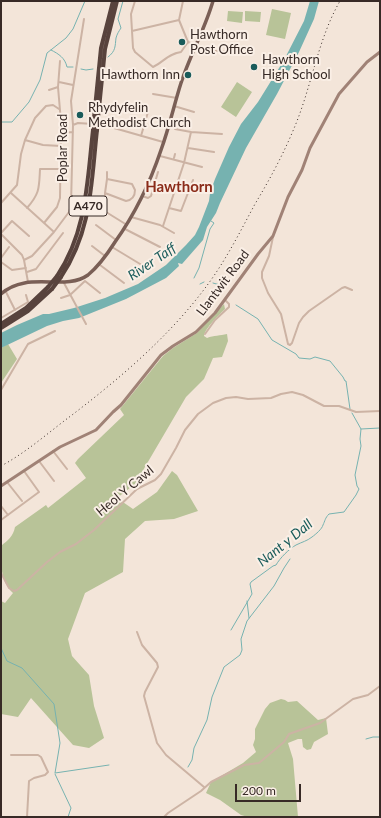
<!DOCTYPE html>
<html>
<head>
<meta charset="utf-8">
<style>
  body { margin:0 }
  #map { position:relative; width:381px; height:818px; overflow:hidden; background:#f3e5d9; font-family:Lato,sans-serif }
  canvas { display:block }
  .frame { position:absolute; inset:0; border:2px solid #372a26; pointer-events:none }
  .scale { position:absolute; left:235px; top:784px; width:66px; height:18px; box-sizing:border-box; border:2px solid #372a26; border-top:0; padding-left:5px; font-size:12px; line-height:14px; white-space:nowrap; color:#372a26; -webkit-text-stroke:3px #faefe6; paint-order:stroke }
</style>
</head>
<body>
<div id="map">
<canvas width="381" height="818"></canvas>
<div class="frame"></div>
<div class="scale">200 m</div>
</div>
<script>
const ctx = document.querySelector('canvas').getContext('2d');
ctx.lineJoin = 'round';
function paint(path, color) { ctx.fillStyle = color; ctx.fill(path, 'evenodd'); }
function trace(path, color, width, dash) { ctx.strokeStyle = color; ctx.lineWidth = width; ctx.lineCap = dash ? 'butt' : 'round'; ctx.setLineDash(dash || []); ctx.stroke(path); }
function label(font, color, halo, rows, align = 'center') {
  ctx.font = font + ' Lato,sans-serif'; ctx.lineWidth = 4; ctx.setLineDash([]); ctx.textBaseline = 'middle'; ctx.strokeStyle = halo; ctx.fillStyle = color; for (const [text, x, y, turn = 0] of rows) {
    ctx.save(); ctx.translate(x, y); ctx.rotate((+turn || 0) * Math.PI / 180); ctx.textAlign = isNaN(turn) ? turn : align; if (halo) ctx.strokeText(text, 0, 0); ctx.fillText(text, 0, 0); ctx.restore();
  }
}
const green = new Path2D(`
  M272,9L291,13L285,39L266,35Z
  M228,11L243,12L242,23L227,21Z
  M245,11L261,12L260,22L245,21Z
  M237,82L252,92L236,117L221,107Z
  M224,304L225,309C219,315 205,328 204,336L207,338C214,335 220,336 227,334L228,341L222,357L213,358L204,379L186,397L135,484L117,498L133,509L157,492L172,471L177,475L198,511L174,519L145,521L125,539L123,572L85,593L68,639L72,656L89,675L94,706L104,738L89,748L73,745L31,698L18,717L1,714V601L5,603L13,593C0,581 1,564 1,546C8,540 13,537 15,527L46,505L48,508L86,478L75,463L78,459L124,415L120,409L163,356L173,348L197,333Z
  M8,344L17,359L1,383V348Z
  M281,699L285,700L288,702L297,701L318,720L326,718L328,734L314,742L311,749L307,750L303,747L302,739H298L288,743L293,759L298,817H248L241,815L220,800L206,793L211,782L243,763L256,752L253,745L255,739V729L265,709L270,703Z`);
const water = new Path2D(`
  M310,1H319L314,19L299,52L277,94L246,148L220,203L216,213L207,227L203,240L182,264L178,263L179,266L166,278L126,299L79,318L63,321L47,326L1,348V333L17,325L43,314H49L74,308L105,298L138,284L166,265L186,245L195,235L199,227L209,201L210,193L215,179L229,147L241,124L258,102L284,60L304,21Z`);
const stream = new Path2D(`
  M51,50C59,54 65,58 67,67H73
  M108,57C116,51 115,46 116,38C117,34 119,31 121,28L118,19L123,1
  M81,69L86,70L93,69
  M1,122H12L29,102L40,80L47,53L66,38L73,29L85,1
  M194,278L199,268L210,229L214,223L211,221
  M213,283L220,285
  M200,284L204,282
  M236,305L258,319L272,340L296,354L299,358L310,359L315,357L330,361L343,377L345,381H346L350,409
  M361,429L380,428
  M247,601L249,618
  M231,630L252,594L250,584L251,582L273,566L276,565C280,558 289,549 296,545C302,542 307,541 312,537C316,534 322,529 323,525C325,521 325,518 329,514L344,512L356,495L359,489L357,486L355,475L361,446L360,439L361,429L352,413
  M1,648L7,661L22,668L54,704L60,743L55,773L109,765
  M366,739L373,737H380
  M188,767L192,760L194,748L207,720L212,697L224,667L240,655L242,650L241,639L247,621L274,586L284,568L290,559
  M55,774L71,808L68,817`);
const street = new Path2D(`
  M135,1L131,14L133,48L135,52L153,67C164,62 167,54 181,52L188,42
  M183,1L179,20L188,42L195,45
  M132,31L179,20
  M195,49L230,52
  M59,82L73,85
  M49,90L58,87
  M153,94L177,98
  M174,106L194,112
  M73,125L78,123L93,124
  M98,125L107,126L163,142
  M175,129L191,132L222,134
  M61,133L73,132
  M141,136L148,112
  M25,140L43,145L61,146
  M188,148L214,152
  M160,156L202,167
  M174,158L175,154
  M107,179L132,184L135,190C135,196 132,200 126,201L105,193Z
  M107,179V172
  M178,180L190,186
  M11,193L54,232
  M142,196L148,198L151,196L158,172
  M105,198V193
  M1,203L17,185L21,154L25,140L35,118L46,106L53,105L59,109
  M98,207L127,225
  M27,208C40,193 39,188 40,169H60
  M169,208L181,211L193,180
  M131,217L160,225L174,233
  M44,223L57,207L60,198L61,122L58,87L60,61
  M96,225L116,240
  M163,226L184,163L191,132
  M125,229L160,247
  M1,233L12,221L29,236
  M1,234L22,255L24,260L28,282
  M273,237L269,256L262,272V278L268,293L281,314L288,344L290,345L292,343L299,323L303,317L309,311L342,288L345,287L352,290
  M92,246L105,256
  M112,247L150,270
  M1,258L9,247
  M24,260L32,256L54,232L69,212L71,205L73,125L71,101L84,19
  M1,262L12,270L26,268
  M100,265L124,283
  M27,272L36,269L63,233
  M64,283L86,324
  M6,292L15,310
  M61,298L70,295L85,281L100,293
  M1,318L28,302L26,295
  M205,334L215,320L229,307V304L225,300
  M1,390L28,344L55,331
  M53,451L67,469
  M39,461L54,481
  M7,482L22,501
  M1,506L8,515
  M1,520L39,492L24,471
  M1,573L9,588L14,591L17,590L47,562L60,552L76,544L94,530L137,489L155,480L161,474L176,448L185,430L198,414L213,403L226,398L236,397L248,399L271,398L281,394L292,392L303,395L324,406H339L356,412L380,411
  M137,632L142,645L157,663L158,667L145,692L144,696L157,743L166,755L204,787
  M11,755H38L41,757L48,772L45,775L34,778L29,781L27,817
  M164,817L168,813L201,791L211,782L244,765L259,763L284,742L289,734L320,723L353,699L368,695L380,686`);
const secondary = new Path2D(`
  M1,486L60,447L96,430L113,412L121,405L161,355L173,346L196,332L215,313L258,254L273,236L288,197L302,170L310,148L339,94L367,62L380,52`);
const primary = new Path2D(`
  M1,294C28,270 64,292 88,275C99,266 108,253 115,242C135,214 150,183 161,150C169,128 174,105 181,83C190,55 205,29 213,1`);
const highway = new Path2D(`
  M94,118L101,48L113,1
  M98,118L105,49L117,1
  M57,276C87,231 87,182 93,130
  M61,277C92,230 91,184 97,130
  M1,324L26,308L48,287
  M1,328L28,311L52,289`);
const rail = new Path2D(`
  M1,466C27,452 49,432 72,415C123,376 174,332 211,280C228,256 241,230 255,204C270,179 284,153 295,126C312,85 318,39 340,1`);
const highwayBridge = new Path2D(`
  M93,130L94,118
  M97,130L98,118
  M48,287L57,276
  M52,289L61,277`);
const markers = [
  [182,42,4,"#195b5a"],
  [254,67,4,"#195b5a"],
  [188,75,4,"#195b5a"],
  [80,115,4,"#195b5a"]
];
const shields = [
  [88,206,38]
];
const shieldNames = [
  ["A470",88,206]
];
const poiNames = [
  ["Hawthorn",190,35],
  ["Post Office",190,50],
  ["Hawthorn",262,60],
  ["High School",262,75],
  ["Hawthorn Inn",180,75,"right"],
  ["Rhydyfelin",88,108],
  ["Methodist Church",88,123]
];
const streetNames = [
  ["Poplar Road",63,148,-90],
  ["Llantwit Road",223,283,-53],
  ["Heol Y Cawl",125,491,-40]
];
const waterNames = [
  ["River Taff",152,262,-34],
  ["Nant y Dall",285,543,-39]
];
const quarterNames = [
  ["Hawthorn",179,187]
];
paint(green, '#b8c398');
paint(water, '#76b2b0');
trace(stream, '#76b2b0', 1);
trace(street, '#ccb3a4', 2);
trace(secondary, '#a08276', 3);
trace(primary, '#7a5f56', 3.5);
trace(highway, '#58433d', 4);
trace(rail, '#372a26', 1, [1, 3]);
trace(highwayBridge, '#58433d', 4);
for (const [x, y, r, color] of markers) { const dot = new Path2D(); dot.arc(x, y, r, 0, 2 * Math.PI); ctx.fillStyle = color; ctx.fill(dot); trace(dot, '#faefe6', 1.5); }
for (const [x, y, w] of shields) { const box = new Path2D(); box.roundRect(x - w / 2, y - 10, w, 20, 3); ctx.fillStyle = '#faefe6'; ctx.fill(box); trace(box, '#372a26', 1); }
label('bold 12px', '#372a26', null, shieldNames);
label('13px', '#372a26', '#faefe6', poiNames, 'left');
label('13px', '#372a26', '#faefe6', streetNames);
label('italic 14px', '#195b5a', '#faefe6', waterNames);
label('bold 15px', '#8b2c1a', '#faefe6', quarterNames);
</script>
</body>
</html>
